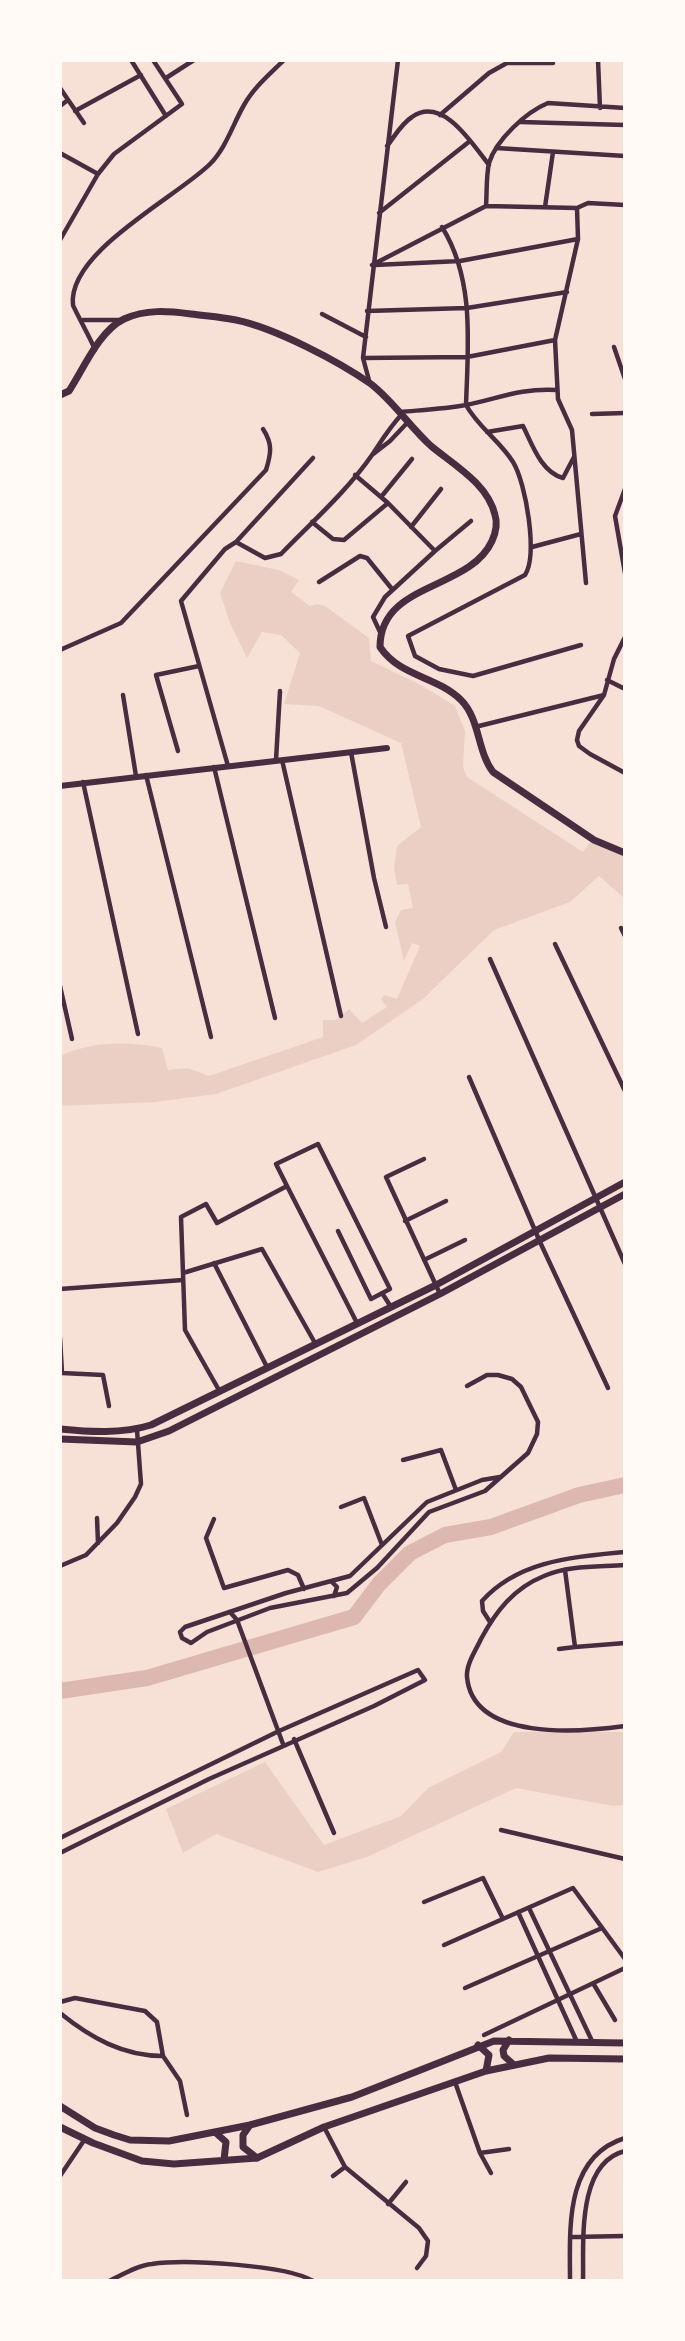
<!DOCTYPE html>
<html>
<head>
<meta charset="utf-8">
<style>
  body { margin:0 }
  #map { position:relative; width:685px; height:2341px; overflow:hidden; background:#f7e1d7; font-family:Barlow,sans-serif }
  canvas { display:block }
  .frame { position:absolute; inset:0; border:62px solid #fffaf5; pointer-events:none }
</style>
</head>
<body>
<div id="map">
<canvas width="685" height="2341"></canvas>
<div class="frame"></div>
</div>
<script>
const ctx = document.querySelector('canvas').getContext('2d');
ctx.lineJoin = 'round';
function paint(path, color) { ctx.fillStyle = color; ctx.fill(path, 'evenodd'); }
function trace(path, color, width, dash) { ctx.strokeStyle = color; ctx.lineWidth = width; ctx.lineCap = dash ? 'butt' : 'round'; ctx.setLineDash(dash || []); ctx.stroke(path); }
const green = new Path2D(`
  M236,561L279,570L299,580L291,592L310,606L317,604L325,606L369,638L371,661L421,685L455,706L465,731L463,767L467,777L583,852L591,841L625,857V899L599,876L570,902L494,930L423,999L356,1045L216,1094L155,1102L60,1106V1056C91,1041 129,1041 162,1048L168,1070L188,1068L209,1076L323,1037V1020H336L349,1009L362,1023L387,1007L381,999L384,995L397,999L420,946L412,943L404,961L395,922L401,910L413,908L408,884L397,885L394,868L397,846L421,827L401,743L319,706L284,704L300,653L281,635L262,632L247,658L230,623L220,593Z
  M514,1732H625V1805L613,1806L516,1788L367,1857L318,1872L216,1834L183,1853L166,1809L265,1762L324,1845L401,1816L428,1788L501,1752Z`);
const river = new Path2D(`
  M60,1691L147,1678L354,1617L379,1584L410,1553L445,1535L491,1527L579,1495L625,1485`);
const minor = new Path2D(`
  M131,60L166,116
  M598,60L600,108
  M166,78L194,60
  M60,88L84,123
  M60,106L68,100
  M75,111L141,75
  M440,115L489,73L507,63H553
  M521,122L625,125
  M387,146C395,136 401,124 412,117C443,95 473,145 489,165
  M496,148L625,156
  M60,153L98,174
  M486,206C487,193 486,176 489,163C496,140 526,112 548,103L625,108
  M545,207L553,152
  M577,208L578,239L555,340L558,399L572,430L586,583
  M379,213L470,141
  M442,227C475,280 468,345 466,405C478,427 500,441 513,462C526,483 538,555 525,575L408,636L415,656L439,669L473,676L581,645
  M60,240L98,174L114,154L182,104L153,60
  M372,265L486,206L577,208L588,203L625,205
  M375,265L460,261L578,239
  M367,311L467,308L567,292
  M322,314L366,337
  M83,320H122
  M614,347L625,379
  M95,350C92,341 74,309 73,305C67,252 177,197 210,164C226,148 233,124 244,105C254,87 270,74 284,60
  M363,358L467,357L555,340
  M370,384L363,358L398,60
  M400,412C422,410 444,409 466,405C500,398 520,388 557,390
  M592,414L625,413
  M487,432L523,426C532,444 541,472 563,478L574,457
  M372,455L390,441L408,422
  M355,475L388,503
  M625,489L615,516L625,573
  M381,497L412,459
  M312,522L333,539L344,540L388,503L435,551L385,597L373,617L380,632
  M411,527L441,489
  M236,542L313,458
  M532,547L581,534
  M435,551L471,521
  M319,582L360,556L367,558L392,589
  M625,637L614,659L604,695L579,731L577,740L579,746L590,754L625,773
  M60,650L121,623L266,470C271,454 273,444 263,429
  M607,680L625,689
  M123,695L136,776
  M475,727L604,695
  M178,751L156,675L199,666
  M351,752L374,878L386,927
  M276,760L280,691
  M282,760L341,1016
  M228,766L181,601L225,549L236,542L265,558L281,554C310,524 348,490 372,455C382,440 389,428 402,414
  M214,767L275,1018
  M146,775L211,1037
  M83,782L138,1034
  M621,928L625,936
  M555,944L625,1091
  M490,959L625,1264
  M60,986L72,1039
  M469,1077L540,1242L608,1388
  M424,1159L386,1177L440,1294
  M287,1186L357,1323
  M405,1221L446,1201
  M424,1260L465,1240
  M214,1263L267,1367
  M183,1273L262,1249L315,1343
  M60,1289L183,1280
  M382,1293L391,1307
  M60,1338L62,1373L103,1375L109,1406
  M467,1386L487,1375H498L512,1379L521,1387L538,1422L537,1434L528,1453L485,1491L429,1512L377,1568L347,1593L270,1608L207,1632L191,1643L182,1638L180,1632L185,1627L286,1593L350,1576L427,1502L482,1480L500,1477
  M220,1392L185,1330L181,1217L206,1204L217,1223L287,1186L276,1164L318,1144L390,1289L371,1299L338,1231
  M403,1460L441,1450L456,1490
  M341,1507L364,1498L382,1545
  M97,1518L98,1543
  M214,1519L206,1538L224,1588L288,1570L298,1575L304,1589
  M625,1565C599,1567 568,1565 544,1576C514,1588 496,1611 481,1639C476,1650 466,1664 467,1677C473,1742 581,1732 625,1726
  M60,1566L86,1555L117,1523L135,1497L141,1484L137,1430
  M565,1570L575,1647L625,1643
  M332,1582L337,1587L334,1596
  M230,1612L237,1620L283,1744
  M490,1622L483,1611L482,1601C519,1560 574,1557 625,1552
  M559,1649L575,1647
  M294,1739L334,1833
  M501,1830L625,1859
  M60,1838L279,1731L418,1670L425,1680L374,1706L209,1779L60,1853
  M424,1902L483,1878L503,1919
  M529,1908L593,2043
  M518,1912L577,2042
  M444,1945L573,1888L625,1959
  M593,1983L615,2020
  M465,1988L602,1928
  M60,2002L75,1998L145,2011L157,2022L163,2056L180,2081L187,2115
  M60,2013C91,2038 123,2056 163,2056
  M484,2035L625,1968
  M455,2082L480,2153L491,2173
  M324,2127L345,2167L419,2228L428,2241L426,2256L417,2268
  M480,2153L509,2149
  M60,2176L85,2139
  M333,2176L345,2167
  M388,2204L406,2182
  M571,2237L625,2236
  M109,2281C122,2275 138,2265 152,2264C185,2259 287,2265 313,2281
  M570,2281C570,2229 564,2157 625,2138
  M583,2281C584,2244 576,2163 625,2151`);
const tertiary = new Path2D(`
  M60,786L387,748`);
const secondary = new Path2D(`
  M60,395L69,391C84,368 99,331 124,319C146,309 168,311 191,314C206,316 221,317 236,320C275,328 338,361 371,384C394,402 410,427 431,446C454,465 488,484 495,515C498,524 496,532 492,541C469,591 380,582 380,647C400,677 437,676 461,700C480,719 477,751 493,772L594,840L625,853
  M60,1429C90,1432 122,1434 151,1425L436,1285L625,1182
  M60,1439L137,1442L169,1431L440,1294L625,1194
  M509,2040L503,2050L504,2056L513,2064
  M478,2045L489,2055L486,2071
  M60,2106L95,2128L114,2135L130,2140L169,2141L250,2125L352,2097L494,2041L625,2043
  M250,2125L243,2135V2147L257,2158
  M60,2127L93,2143L142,2161L174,2164L257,2158L324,2127L486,2071L549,2058L625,2059
  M216,2133L226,2142L224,2160`);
paint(green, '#ebcfc5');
trace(river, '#dcb8b0', 16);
trace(minor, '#4a2c40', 4.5);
trace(tertiary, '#4a2c40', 6);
trace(secondary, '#4a2c40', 7);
</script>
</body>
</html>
